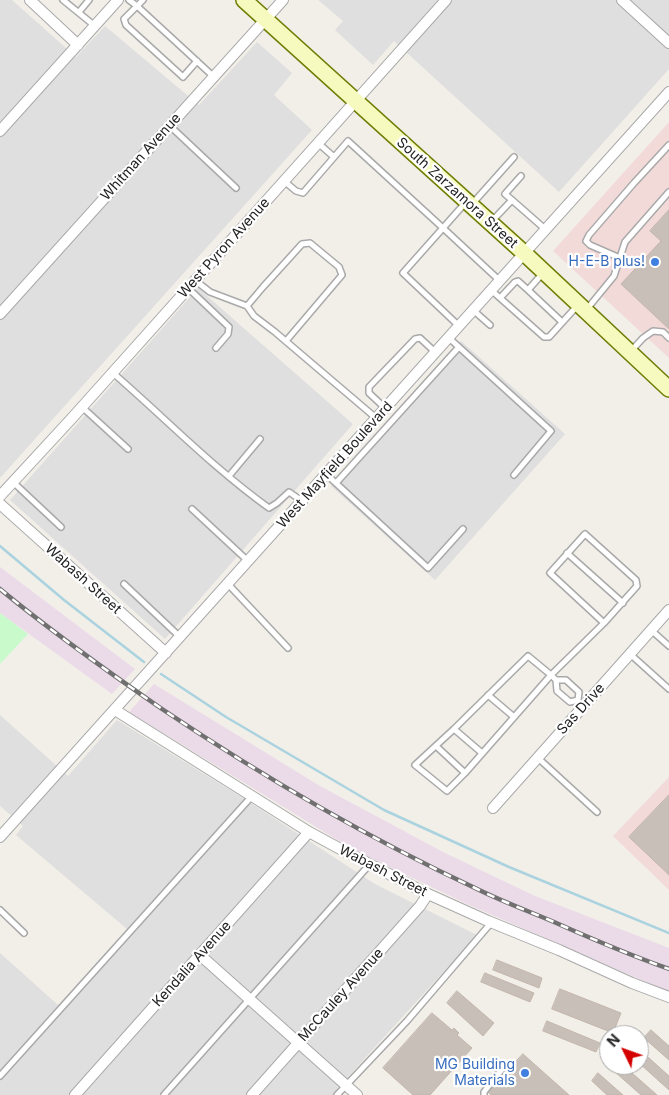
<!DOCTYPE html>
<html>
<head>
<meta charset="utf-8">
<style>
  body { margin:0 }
  #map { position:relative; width:669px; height:1095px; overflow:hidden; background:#f2efe9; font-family:Inter,sans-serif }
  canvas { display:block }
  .north { position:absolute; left:599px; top:1025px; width:50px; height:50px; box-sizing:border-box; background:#fff; border:1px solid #a7a7a7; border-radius:50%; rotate:312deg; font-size:14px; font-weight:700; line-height:20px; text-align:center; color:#222 }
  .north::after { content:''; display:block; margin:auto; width:18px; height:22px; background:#d40000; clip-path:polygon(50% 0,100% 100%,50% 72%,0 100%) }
</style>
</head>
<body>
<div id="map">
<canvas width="669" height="1095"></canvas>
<div class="north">N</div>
</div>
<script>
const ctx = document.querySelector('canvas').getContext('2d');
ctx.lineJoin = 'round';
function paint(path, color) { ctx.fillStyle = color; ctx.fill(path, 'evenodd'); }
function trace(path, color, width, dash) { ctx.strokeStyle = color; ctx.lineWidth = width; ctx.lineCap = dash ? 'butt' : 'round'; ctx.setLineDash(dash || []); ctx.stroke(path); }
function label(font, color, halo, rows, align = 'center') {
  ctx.font = font + ' Inter,sans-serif'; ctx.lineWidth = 4.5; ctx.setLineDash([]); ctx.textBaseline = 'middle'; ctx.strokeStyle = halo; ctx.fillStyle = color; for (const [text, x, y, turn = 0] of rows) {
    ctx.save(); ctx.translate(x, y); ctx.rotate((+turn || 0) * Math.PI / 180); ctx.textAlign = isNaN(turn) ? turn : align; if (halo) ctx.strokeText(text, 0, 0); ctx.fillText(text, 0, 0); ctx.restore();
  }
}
const residential = new Path2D(`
  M0,0H12L76,57L105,26L199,105L257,42L292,73L274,95L312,130L0,478Z
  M318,0H669V69L559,192L394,41L373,65L335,30L343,21Z
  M198,288L353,424L165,639L10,500Z
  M461,341L565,434L435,580L331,486Z
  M0,715L68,776L117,720L243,798L375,884L477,935L336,1090L341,1095H0V953L58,1005L127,929L16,835L23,826L0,806Z`);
const commercial = new Path2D(`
  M669,122V358L553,251Z
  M669,777V890L613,836Z`);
const industrial = new Path2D(`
  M0,567L135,669L112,694L0,613Z
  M154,684L320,786L445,853L535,896L669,948V991L655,986L467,904L352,849L129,712Z`);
const park = new Path2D(`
  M0,613L28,634L0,664Z`);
const stream = new Path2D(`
  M0,546L64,600L144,662
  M161,674L226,717L384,810L509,867L669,933`);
const building = new Path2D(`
  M669,210V329L621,284L661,241L650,231Z
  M669,795V875L629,837Z
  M497,960L542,978L539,988L493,970Z
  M485,973L534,993L530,1002L481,982Z
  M560,989L621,1013L613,1033L552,1009Z
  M457,991L494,1023L483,1036L447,1003Z
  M432,1013L452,1030L454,1028L459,1033L457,1035L472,1048L430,1095H413L383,1068Z
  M547,1021L600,1043L596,1052L543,1031Z
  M651,1030L669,1046V1060L644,1038Z
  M639,1049L669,1076V1090L639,1063Z
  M523,1054L569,1095H491L488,1092Z
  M609,1061V1065H623L657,1095H641L606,1064Z
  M598,1073L623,1095H607L592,1081Z`);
const service = new Path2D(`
  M63,0L95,26
  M129,0L137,6L143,0
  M79,12L89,0
  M197,61L183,77L126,25L124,19L137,6L214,77
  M170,126L236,188
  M318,143L334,157
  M284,181L296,191L303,193L348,141L443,228L466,202
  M512,200L505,194L521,176
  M473,203L514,157
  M492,221L512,200L545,229
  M620,258L590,245L586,241L589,235L634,183L669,145
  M543,273L528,290L562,322
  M196,281L210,292L247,306
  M188,288L229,327L228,334L216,348
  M491,290L544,337H549L578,305
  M500,298L515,282L518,281L528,290
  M587,309L614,276L625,242L669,192
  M473,310L490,325
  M459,326L403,273L443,228L499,280
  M449,338L551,431L514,475
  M286,341L342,275L339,267L310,243L302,244L263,287L247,306L254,316L275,332L376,418
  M632,350L643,338L653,331L663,332L669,338
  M113,373C165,418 213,468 269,508L277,503L289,492L302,501
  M82,407L128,449
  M385,408L369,393V387L415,339L420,338L435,352
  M326,474L428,568L463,529
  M229,476L260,439
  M13,482L61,527
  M336,483L459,347
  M192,509L248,561
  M567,553L623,603
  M124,584L180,637
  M228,584L288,648
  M651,630L669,646
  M630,654L669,689
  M556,680H566L579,692L578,700
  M488,695L514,717
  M578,700L570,702L557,691L556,680L551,675L604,623L637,586L636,580L585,534L550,573L604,623
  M454,729L482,753
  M436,746L465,773L447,791L415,765L454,729L528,656L551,675L465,773
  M538,758L597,812
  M0,910L24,933
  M0,1076L252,796
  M164,1095L370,864
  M337,1095L407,1021L491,923
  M484,1095V1092L503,1068`);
const minor = new Path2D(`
  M30,0L78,45
  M622,0L669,43
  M0,131L118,0
  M0,314L283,0
  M0,496L73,417L446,0
  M0,504L166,653
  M115,710L309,832L344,851L428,894L488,921L559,950L632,983L669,997
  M493,808L669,610
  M0,837L669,92
  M200,955L357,1095
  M75,1095L309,832
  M252,1095L420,906L428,894`);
const secondary = new Path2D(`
  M244,0L524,253L669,389`);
const rail = new Path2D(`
  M0,589C52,632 107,671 162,709C262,776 366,837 475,888C501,901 528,911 554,922C592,939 630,955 669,969`);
const markers = [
  [655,262,5,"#3f7fe0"],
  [525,1073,5,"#3f7fe0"]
];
const streetNames = [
  ["Whitman Avenue",141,157,-48],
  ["South Zarzamora Street",457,193,42],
  ["West Pyron Avenue",224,248,-48],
  ["West Mayfield Boulevard",335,465,-48],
  ["Wabash Street",83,579,42],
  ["Sas Drive",581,709,-48],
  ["Wabash Street",383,871,27],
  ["Kendalia Avenue",192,964,-48],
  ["McCauley Avenue",341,995,-48]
];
const shopNames = [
  ["H-E-B plus!",645,262],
  ["MG Building",515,1065],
  ["Materials",515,1081]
];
paint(residential, '#e0dfdf');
paint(commercial, '#f2dad9');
paint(industrial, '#ebdbe8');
paint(park, '#c8facc');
trace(stream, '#aad3df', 2.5);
paint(building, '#c7bfb8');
trace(building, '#c4b6ab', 1);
trace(service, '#a9a9a9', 8);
trace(minor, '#a9a9a9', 12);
trace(secondary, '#707d05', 18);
trace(service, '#fff', 5);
trace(minor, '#fff', 10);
trace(secondary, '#f7fabf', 15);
trace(rail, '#707070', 4.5);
trace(rail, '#fff', 2.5, [8]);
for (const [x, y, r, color] of markers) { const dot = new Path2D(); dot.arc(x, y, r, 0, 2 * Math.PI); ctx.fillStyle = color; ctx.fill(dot); trace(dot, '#fff', 2); }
label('14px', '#222', '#fff', streetNames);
label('14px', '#366cbe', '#fff', shopNames, 'right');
</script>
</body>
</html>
